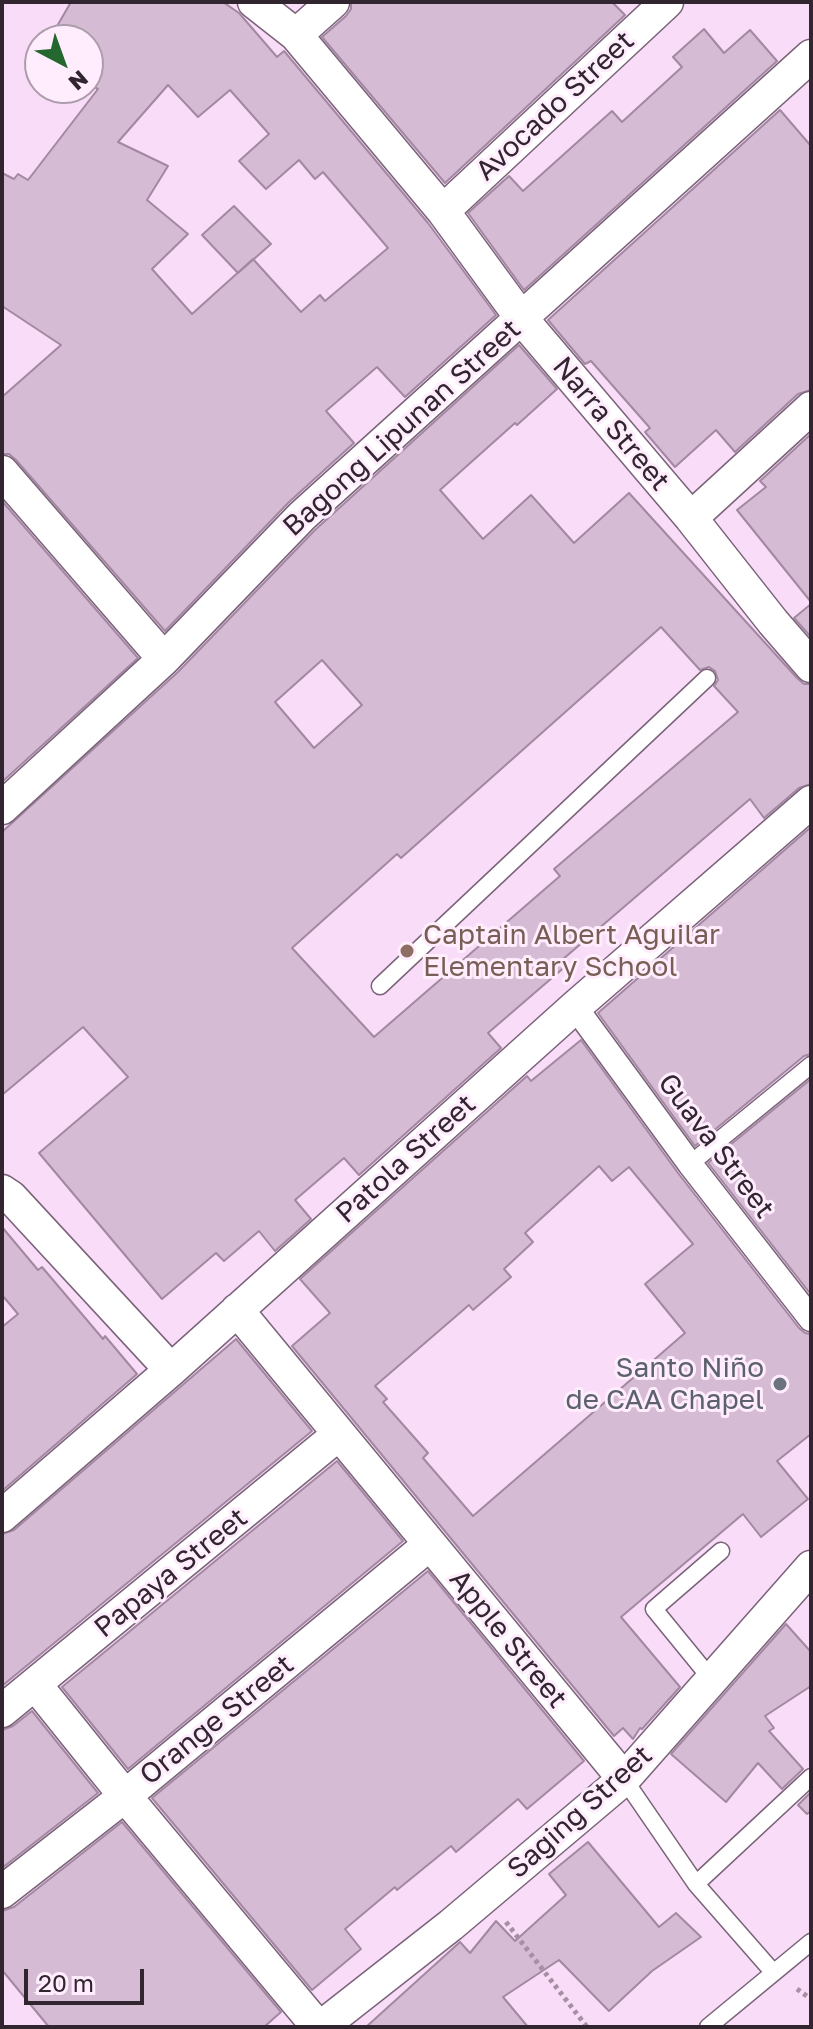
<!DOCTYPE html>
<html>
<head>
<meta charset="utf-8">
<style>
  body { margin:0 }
  #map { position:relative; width:813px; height:2029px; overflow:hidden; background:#f9dcf7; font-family:"Golos Text",sans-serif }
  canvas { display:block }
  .frame { position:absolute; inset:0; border:4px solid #312630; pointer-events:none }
  .north { position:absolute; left:24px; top:24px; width:80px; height:80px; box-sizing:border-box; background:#ffedfe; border:2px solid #ad9dac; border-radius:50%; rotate:139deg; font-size:22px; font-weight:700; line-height:32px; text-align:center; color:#312630 }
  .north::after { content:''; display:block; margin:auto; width:28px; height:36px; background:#26662f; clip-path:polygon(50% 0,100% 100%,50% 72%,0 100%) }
  .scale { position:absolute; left:24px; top:1969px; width:120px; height:36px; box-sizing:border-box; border:4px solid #312630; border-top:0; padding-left:10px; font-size:24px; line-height:28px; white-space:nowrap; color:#312630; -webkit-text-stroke:6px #ffedfe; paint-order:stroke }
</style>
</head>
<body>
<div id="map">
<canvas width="813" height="2029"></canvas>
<div class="frame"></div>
<div class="north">N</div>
<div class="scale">20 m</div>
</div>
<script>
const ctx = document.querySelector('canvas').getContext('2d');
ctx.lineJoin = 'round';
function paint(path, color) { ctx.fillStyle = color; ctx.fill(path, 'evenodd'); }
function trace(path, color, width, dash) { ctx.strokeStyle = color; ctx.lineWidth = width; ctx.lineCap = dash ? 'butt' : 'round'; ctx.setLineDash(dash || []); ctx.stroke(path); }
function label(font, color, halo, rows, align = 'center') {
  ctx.font = font + ' "Golos Text",sans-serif'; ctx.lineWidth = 6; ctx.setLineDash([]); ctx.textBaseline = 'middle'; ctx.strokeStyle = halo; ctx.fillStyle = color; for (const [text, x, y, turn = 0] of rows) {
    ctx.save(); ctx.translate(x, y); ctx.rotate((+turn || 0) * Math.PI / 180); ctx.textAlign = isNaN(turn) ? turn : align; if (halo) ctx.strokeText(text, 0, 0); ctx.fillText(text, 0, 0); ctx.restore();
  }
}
const building = new Path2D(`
  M71,2H223L239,13L277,57L284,51L428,223L496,315L405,397L377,367L326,411L354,443L288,503L165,631L16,460L9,454H2V397L61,345L2,306V173L14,179L18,174L28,180L98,89L88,84V40H49ZM168,85L198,117L230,90L269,134L239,161L266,189L299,160L315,179L323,172L388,248L325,301L320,295L301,312L253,259L192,314L152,269L188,234L147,200L168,166L118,142Z
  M351,2H612L625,15L445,183L322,37L346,16L351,9Z
  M704,29L724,53L750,30L777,61L524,290L468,213L509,176L523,191L612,111L622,122L682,67L673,57Z
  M780,110L811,146V390L798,394L735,452L716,430L675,467L645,432L650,428L591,361L585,364L548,320Z
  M234,206L271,244L238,273L202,235Z
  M519,345L557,389L517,425L515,423L440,490L483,539L531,495L574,543L629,493L797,678L804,684H811V784L799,788L764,818L750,799L562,960L567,965L488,1033L501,1048L359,1175L344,1158L295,1200L311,1219L275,1251L259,1231L224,1261L216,1253L162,1299L39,1153L128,1077L83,1027L2,1095V832L178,672L315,530ZM661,627L700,670L709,667L715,671L718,680L714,686L738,712L554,869L560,876L374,1037L292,948L397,854L401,858ZM322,660L362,705L314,748L275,702Z
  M811,434V602L737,510L766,487L760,481Z
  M2,501L138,658L2,782Z
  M811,604V637L794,618Z
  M811,827V1054L804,1056L695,1146L598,1013Z
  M581,1040L678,1173L799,1328L805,1333L811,1334V1434L777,1461L808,1499L761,1537L743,1514L621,1617L680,1687L642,1729L640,1728L633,1739L623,1728L614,1736L292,1346L330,1313L300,1279L527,1076L531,1081ZM599,1166L612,1181L629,1167L693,1244L645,1284L685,1333L473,1516L423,1458L428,1453L383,1402L387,1399L375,1386L469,1305L473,1310L511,1277L504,1269L533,1242L525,1233Z
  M811,1079V1291L809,1292L708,1163Z
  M2,1227L38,1270L42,1267L103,1339L105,1336L137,1374L2,1491V1327L18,1314L2,1295Z
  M236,1339L312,1431L2,1686V1534L14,1530Z
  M337,1461L403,1541L128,1769L62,1687Z
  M428,1571L584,1761L527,1809L518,1799L456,1852L451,1846L397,1890L395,1887L345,1929L361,1949L312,1990L152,1798Z
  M786,1624L811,1652V1686L765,1716L774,1728L769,1731L803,1769L782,1789L758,1763L726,1802L671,1754Z
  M32,1711L98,1793L2,1868V1730L13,1726Z
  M811,1792V1811L807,1814L798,1805Z
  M122,1822L281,2012L264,2027H49L2,1970V1911L14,1907Z
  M588,1842L659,1927L676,1913L701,1937L652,1971L609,2011L559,1960L503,1997L528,2027H366L460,1942L470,1953L496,1921L515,1941L566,1895L549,1874Z`);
const path = new Path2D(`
  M506,1922L587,2027
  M797,1989L811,1999`);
const service = new Path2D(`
  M380,986L707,678
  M690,1164L811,1065
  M712,1680L654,1609L721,1551
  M624,1779L696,1884L773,1972
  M696,1884L811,1777
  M708,2027L811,1942`);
const pedestrian = new Path2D(`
  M575,1007L690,1164L811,1319`);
const minor = new Path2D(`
  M254,2L296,35L443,211L522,319L691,518L773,622L811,666
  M296,35L333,2
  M443,211L667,2
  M2,472L164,659
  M691,518L811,408
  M2,808L164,659L302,516L811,56
  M2,1191L11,1197L171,1370
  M237,1310L624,1779
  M2,1516L171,1370L575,1007L811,802
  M35,1684L125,1796L318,2027
  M2,1711L339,1434
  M2,1892L125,1796L430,1544
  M321,2027L451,1925L624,1779L811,1567`);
const markers = [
  [407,951,8,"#8d6e63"],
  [780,1384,8,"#6b7280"]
];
const streetNames = [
  ["Avocado Street",555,106,-43],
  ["Narra Street",611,424,50],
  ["Bagong Lipunan Street",402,428,-42],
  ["Guava Street",716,1146,53],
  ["Patola Street",406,1159,-42],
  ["Papaya Street",171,1573,-39],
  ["Apple Street",508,1639,51],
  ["Orange Street",217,1720,-39],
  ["Saging Street",580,1812,-42]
];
const educationNames = [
  ["Captain Albert Aguilar",423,935],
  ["Elementary School",423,967]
];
const worshipNames = [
  ["Santo Niño",764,1368],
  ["de CAA Chapel",764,1400]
];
paint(building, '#d6bbd5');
trace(building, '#a388a1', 2);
trace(service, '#7a6279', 19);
trace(pedestrian, '#7a6279', 27);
trace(minor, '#7a6279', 35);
trace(path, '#a590a4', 5, [4, 4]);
trace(service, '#fff', 16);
trace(pedestrian, '#fff', 24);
trace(minor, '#fff', 32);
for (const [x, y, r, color] of markers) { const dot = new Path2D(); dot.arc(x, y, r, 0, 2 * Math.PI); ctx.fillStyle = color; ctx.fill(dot); trace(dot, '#ffedfe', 3); }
label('28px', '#312630', '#ffedfe', streetNames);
label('28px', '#785e54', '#ffedfe', educationNames, 'left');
label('28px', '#5b616d', '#ffedfe', worshipNames, 'right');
</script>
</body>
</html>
